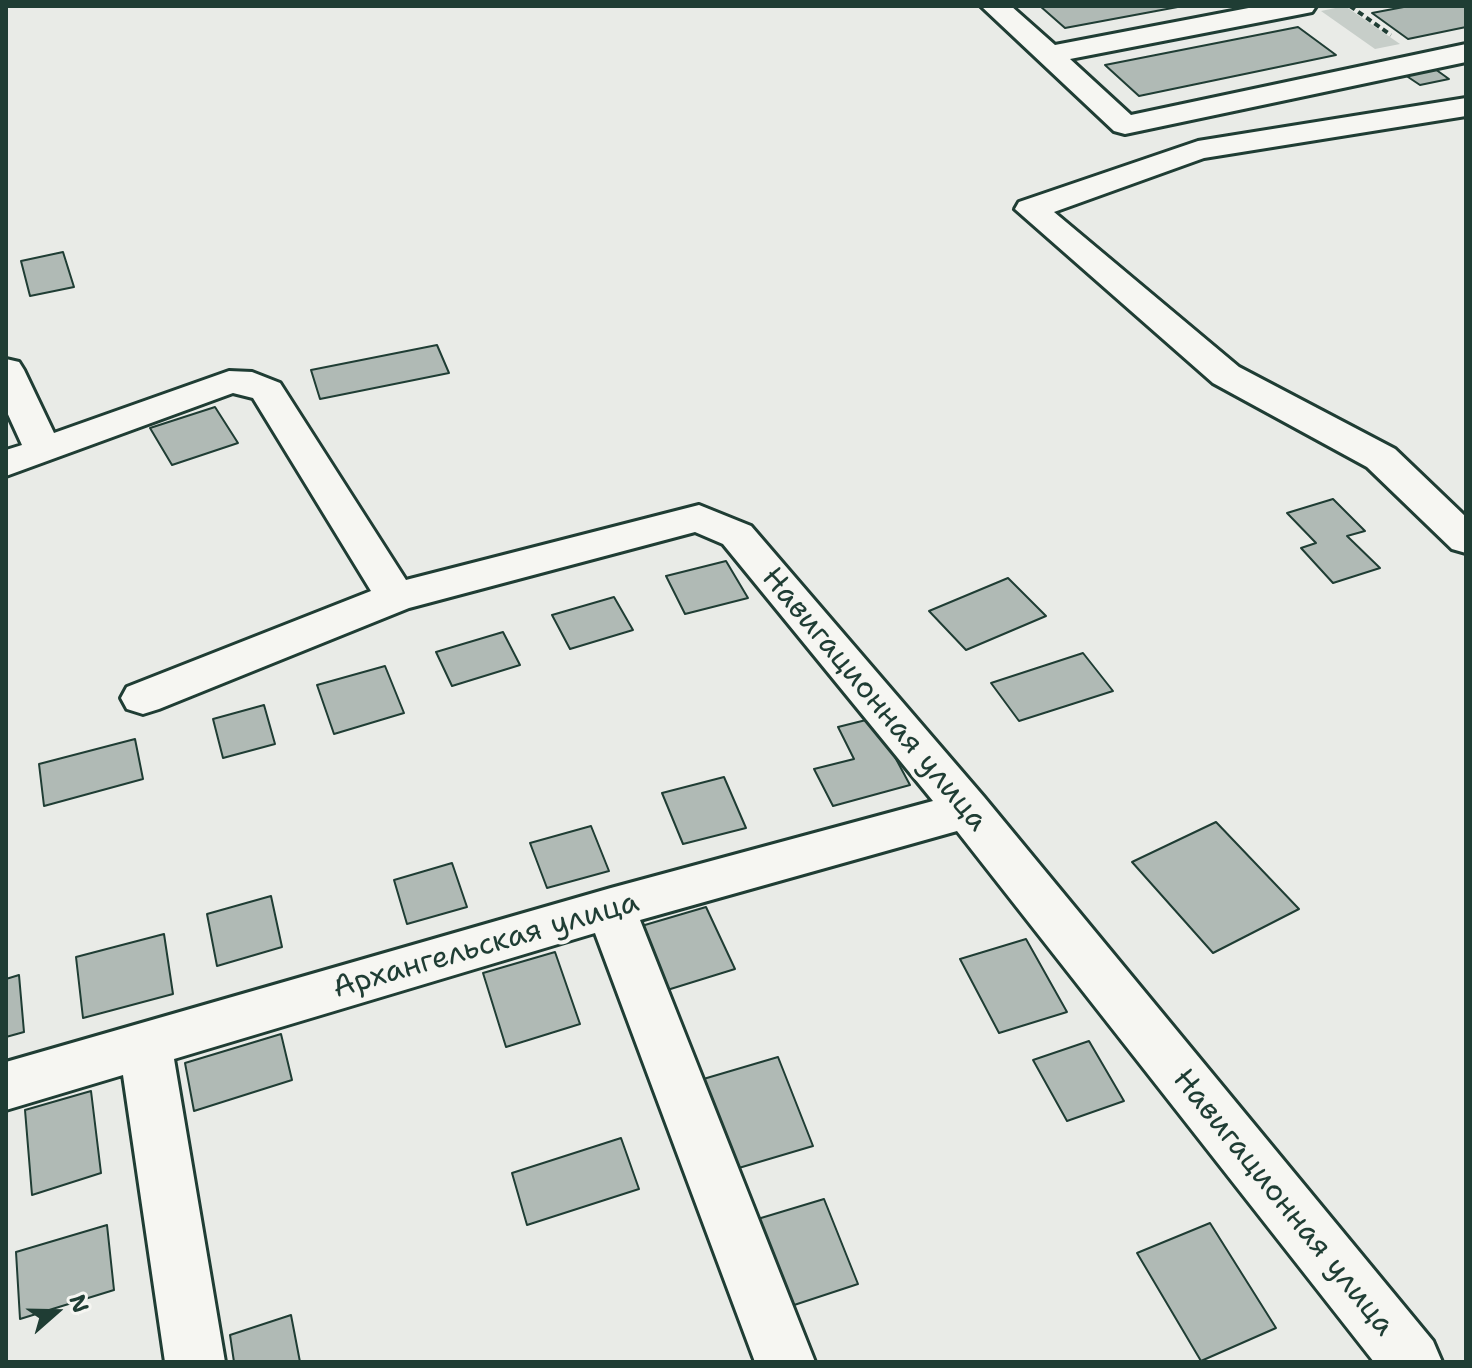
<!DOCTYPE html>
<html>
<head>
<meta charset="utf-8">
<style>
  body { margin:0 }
  #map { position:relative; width:1472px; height:1368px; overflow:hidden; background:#e9ebe7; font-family:"Shantell Sans",sans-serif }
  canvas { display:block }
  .frame { position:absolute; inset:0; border:8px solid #1f3d34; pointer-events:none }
  .north { position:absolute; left:16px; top:1272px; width:80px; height:80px; -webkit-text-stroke:6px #f6f6f2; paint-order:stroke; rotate:70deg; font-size:22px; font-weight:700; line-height:32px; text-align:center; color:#1f3d34 }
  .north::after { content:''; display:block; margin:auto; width:28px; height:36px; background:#1f3d34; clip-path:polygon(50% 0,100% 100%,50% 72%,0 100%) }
</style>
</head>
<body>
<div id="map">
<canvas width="1472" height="1368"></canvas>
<div class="frame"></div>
<div class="north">N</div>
</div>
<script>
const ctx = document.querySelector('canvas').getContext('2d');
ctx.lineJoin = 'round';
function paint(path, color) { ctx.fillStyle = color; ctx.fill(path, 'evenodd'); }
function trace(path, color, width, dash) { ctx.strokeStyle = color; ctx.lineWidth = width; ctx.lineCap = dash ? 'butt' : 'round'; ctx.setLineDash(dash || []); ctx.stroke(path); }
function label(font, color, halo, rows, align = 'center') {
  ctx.font = font + ' "Shantell Sans",sans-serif'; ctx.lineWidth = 8; ctx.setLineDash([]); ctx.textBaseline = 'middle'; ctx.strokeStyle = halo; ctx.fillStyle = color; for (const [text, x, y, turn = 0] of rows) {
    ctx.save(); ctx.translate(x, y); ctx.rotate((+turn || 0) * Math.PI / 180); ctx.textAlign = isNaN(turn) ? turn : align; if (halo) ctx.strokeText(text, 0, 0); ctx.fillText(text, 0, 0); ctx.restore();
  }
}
const green = new Path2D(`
  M1345,6L1400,44L1375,49L1321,11Z`);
const building = new Path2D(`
  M1040,6H1183L1065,28Z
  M1409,6H1466V27L1408,39L1372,13Z
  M1298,27L1336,55L1139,96L1105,65Z
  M1435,69L1449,79L1420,85L1405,75Z
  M63,252L74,287L30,296L21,261Z
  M437,345L449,373L320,399L311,370Z
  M215,407L238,443L172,465L150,428Z
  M1333,499L1365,531L1347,536L1380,568L1333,583L1301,548L1316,543L1287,513Z
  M726,561L748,598L685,614L666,576Z
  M1008,578L1046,616L966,650L929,611Z
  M614,597L633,630L570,649L552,615Z
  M503,632L520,665L452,686L436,652Z
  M1083,653L1113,691L1019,721L991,683Z
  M385,666L404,713L334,734L317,685Z
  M264,705L275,744L223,758L213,719Z
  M874,718L910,785L833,806L814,769L854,759L838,727Z
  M135,739L143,779L44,806L39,764Z
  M724,777L746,828L683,844L662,793Z
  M1216,822L1299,909L1213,953L1132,862Z
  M591,826L609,871L547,888L530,843Z
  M452,863L467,907L407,924L394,880Z
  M271,896L282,947L217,966L207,914Z
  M706,907L735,969L664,991L638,927Z
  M164,934L173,994L83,1018L76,957Z
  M1026,939L1067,1012L999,1033L960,959Z
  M555,952L580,1024L506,1047L483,973Z
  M19,975L24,1032L6,1037V979Z
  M281,1034L292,1080L194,1111L185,1063Z
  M1089,1041L1124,1101L1067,1121L1033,1060Z
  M778,1057L813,1146L732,1170L700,1080Z
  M91,1091L101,1173L32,1195L25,1110Z
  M621,1138L639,1189L527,1225L512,1173Z
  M824,1199L858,1284L782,1309L751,1221Z
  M1210,1223L1276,1328L1201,1361L1137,1253Z
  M107,1225L114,1290L20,1319L16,1252Z
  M291,1315L300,1362H234L230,1335Z`);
const path = new Path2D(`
  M1350,6L1391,35`);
const minor = new Path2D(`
  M981,6H1011L1055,45L1259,6H1316L1312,12L1302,14L1070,59L1131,115L1466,44V62L1125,134L1114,131Z
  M1466,98V116L1204,158L1054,212L1239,367L1395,449L1466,517V553L1452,549L1367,467L1213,383L1015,209L1019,202L1198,141Z
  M6,359L19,362L24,370L54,433L229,371L252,372L280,383L406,580L699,505L751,526L984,797L1433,1341L1442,1362H1374L957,831L640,920L815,1362H755L595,933L174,1059L225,1362H165L123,1075L6,1110V1062L611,888L933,801L723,544L695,532L409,608L159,709L143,714L127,709L121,698L127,687L371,591L253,398L233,393L6,476V450L22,445L6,410Z`);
const streetNames = [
  ["Навигационная улица",874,700,50],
  ["Архангельская улица",486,946,-16],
  ["Навигационная улица",1283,1203,51]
];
paint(green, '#c7cec9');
paint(building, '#b0bab5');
trace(building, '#1f3d34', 2);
trace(minor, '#1f3d34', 6);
trace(path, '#1f3d34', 4, [6, 4]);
paint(minor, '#f6f6f2');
label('30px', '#1f3d34', '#f6f6f2', streetNames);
</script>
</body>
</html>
